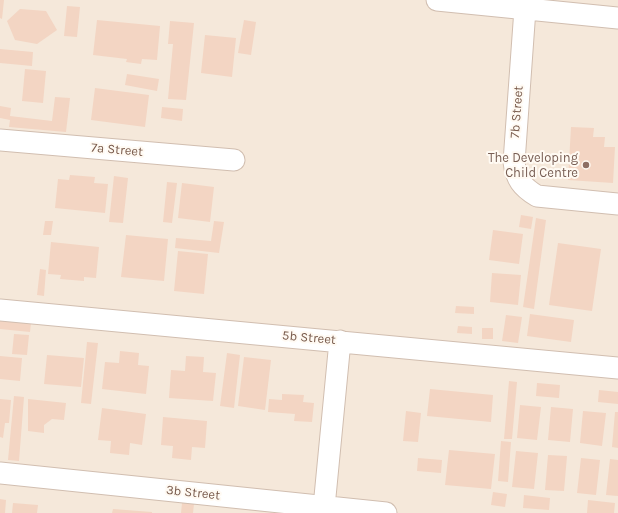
<!DOCTYPE html>
<html>
<head>
<meta charset="utf-8">
<style>
  body { margin:0 }
  canvas { display:block; background:#fdf6ec }
</style>
</head>
<body>
<canvas width="618" height="513"></canvas>
<script>
const ctx = document.querySelector('canvas').getContext('2d');
ctx.lineJoin = 'round';
function paint(path, color) { ctx.fillStyle = color; ctx.fill(path, 'evenodd'); }
function trace(path, color, width, dash) { ctx.strokeStyle = color; ctx.lineWidth = width; ctx.lineCap = dash ? 'butt' : 'round'; ctx.setLineDash(dash || []); ctx.stroke(path); }
function label(font, color, halo, rows, align = 'center') {
  ctx.font = font + ' Karla,sans-serif'; ctx.lineWidth = 4; ctx.setLineDash([]); ctx.textBaseline = 'middle'; ctx.strokeStyle = halo; ctx.fillStyle = color; for (const [text, x, y, turn = 0] of rows) {
    ctx.save(); ctx.translate(x, y); ctx.rotate((+turn || 0) * Math.PI / 180); ctx.textAlign = isNaN(turn) ? turn : align; if (halo) ctx.strokeText(text, 0, 0); ctx.fillText(text, 0, 0); ctx.restore();
  }
}
const residential = new Path2D(`
  M0,0H618V513H0Z`);
const building = new Path2D(`
  M0,0H4L2,19L0,18Z
  M67,6L80,7L77,37L64,36Z
  M20,9L46,11L57,30L37,44L15,40L7,21Z
  M97,20L160,26L157,60L142,59L141,64L126,62L127,59L93,55Z
  M244,20L256,22L251,55L238,53Z
  M170,21L194,23L186,100L168,99L173,44H168Z
  M205,35L236,38L232,77L201,73Z
  M0,49L33,52L32,66L0,63Z
  M25,69L46,71L43,103L22,101Z
  M127,74L159,79L157,91L125,85Z
  M95,88L149,95L145,127L91,120Z
  M55,97L70,98L66,132L9,127L10,120L0,118V106L11,108L10,116L52,121Z
  M162,107L183,109L182,121L161,118Z
  M571,127L594,128L593,137H605L604,147H615L613,183L568,180Z
  M70,175L95,177L94,183L108,184L105,213L55,208L58,179L69,180Z
  M114,176L128,178L123,223L109,222Z
  M167,182L177,183L172,223L163,222Z
  M182,183L214,187L210,222L178,218Z
  M521,215L533,217L531,229L519,227Z
  M536,218L546,220L534,309L523,307Z
  M45,221H53L51,235H43Z
  M214,221L224,222L219,253L175,248L176,238L211,241Z
  M493,230L523,234L519,264L489,260Z
  M126,235L168,239L164,281L121,277Z
  M51,242L99,247L96,278L84,277V281L60,279L61,275L48,274Z
  M558,243L601,249L592,311L549,305Z
  M178,251L208,254L204,294L174,291Z
  M40,269L46,270L44,296L37,295Z
  M492,273L521,275L518,305L490,302Z
  M456,306L474,307V314L455,313Z
  M530,314L574,320L571,342L527,336Z
  M506,315L522,317L518,343L502,341Z
  M0,320L31,323L30,332L0,329Z
  M458,326L472,327V334L457,333Z
  M482,328H493V339H482Z
  M14,334L29,335L27,355L12,354Z
  M87,342L98,343L91,404L81,403Z
  M120,351L139,353L138,365L149,366L146,394L102,389L105,362L119,363Z
  M227,353L240,355L234,408L220,406Z
  M47,355L84,358L81,387L44,384Z
  M0,356L22,358L20,381L0,379Z
  M186,356L204,357L203,372L216,373L213,401L169,398L171,370L185,371Z
  M244,357L271,360L265,410L238,406Z
  M509,381L517,382L512,439H504Z
  M537,383L560,385L559,398L536,396Z
  M430,389L493,395L491,422L427,416Z
  M599,390L618,392V404L598,402Z
  M282,394L304,395L303,402L314,403L312,422L294,421L295,414L268,412L269,399L282,400Z
  M14,396L24,397L19,461L8,460Z
  M0,399L11,400L9,423H5L3,438L0,437Z
  M28,399L66,403L64,420L52,419L44,425V433L28,431Z
  M520,405L541,407L537,440L517,438Z
  M551,407L573,409L570,442L548,440Z
  M102,408L146,414L142,445L130,443L129,455L110,453L111,441L98,440Z
  M406,411L421,413L418,442L403,441Z
  M583,411L606,413L602,446L580,443Z
  M615,412H618V448L612,447Z
  M163,417L207,421L205,448L192,447L191,460L172,458L173,446L161,445Z
  M501,441L511,442L508,482L498,481Z
  M449,450L495,454L491,489L445,485Z
  M516,451L538,453L534,489L512,487Z
  M548,455L567,456L564,491L545,490Z
  M418,458L442,460L441,473L417,471Z
  M581,458L600,460L596,495L577,493Z
  M610,459L618,460V496L606,495Z
  M493,492L507,494L505,507L491,505Z
  M524,495L550,498L549,510L523,508Z
  M0,499L6,500L5,513H0Z
  M588,500L615,503L614,513H587Z
  M13,503L38,505L37,513H12Z
  M182,503L194,504L193,513H181Z
  M113,509L152,512V513H112Z`);
const minor = new Path2D(`
  M437,0L618,18
  M525,9L514,162C516,179 522,187 537,196L618,204
  M0,140L234,160
  M0,310L618,368
  M0,473L386,513
  M324,507L340,341`);
const markers = [
  [586,165,4,"#8d6e63"]
];
const streetNames = [
  ["7b Street",517,112,-86],
  ["7a Street",117,150,5],
  ["5b Street",309,338,5],
  ["3b Street",193,493,6]
];
const educationNames = [
  ["The Developing",578,158],
  ["Child Centre",578,173]
];
paint(residential, '#f5e8da');
paint(building, '#f3d5c3');
trace(minor, '#d1beb0', 23);
trace(minor, '#fff', 21);
for (const [x, y, r, color] of markers) { const dot = new Path2D(); dot.arc(x, y, r, 0, 2 * Math.PI); ctx.fillStyle = color; ctx.fill(dot); trace(dot, '#fffaf3', 1.5); }
label('13px', '#7a5c4d', '#fffaf3', streetNames);
label('13px', '#785e54', '#fffaf3', educationNames, 'right');
</script>
</body>
</html>
